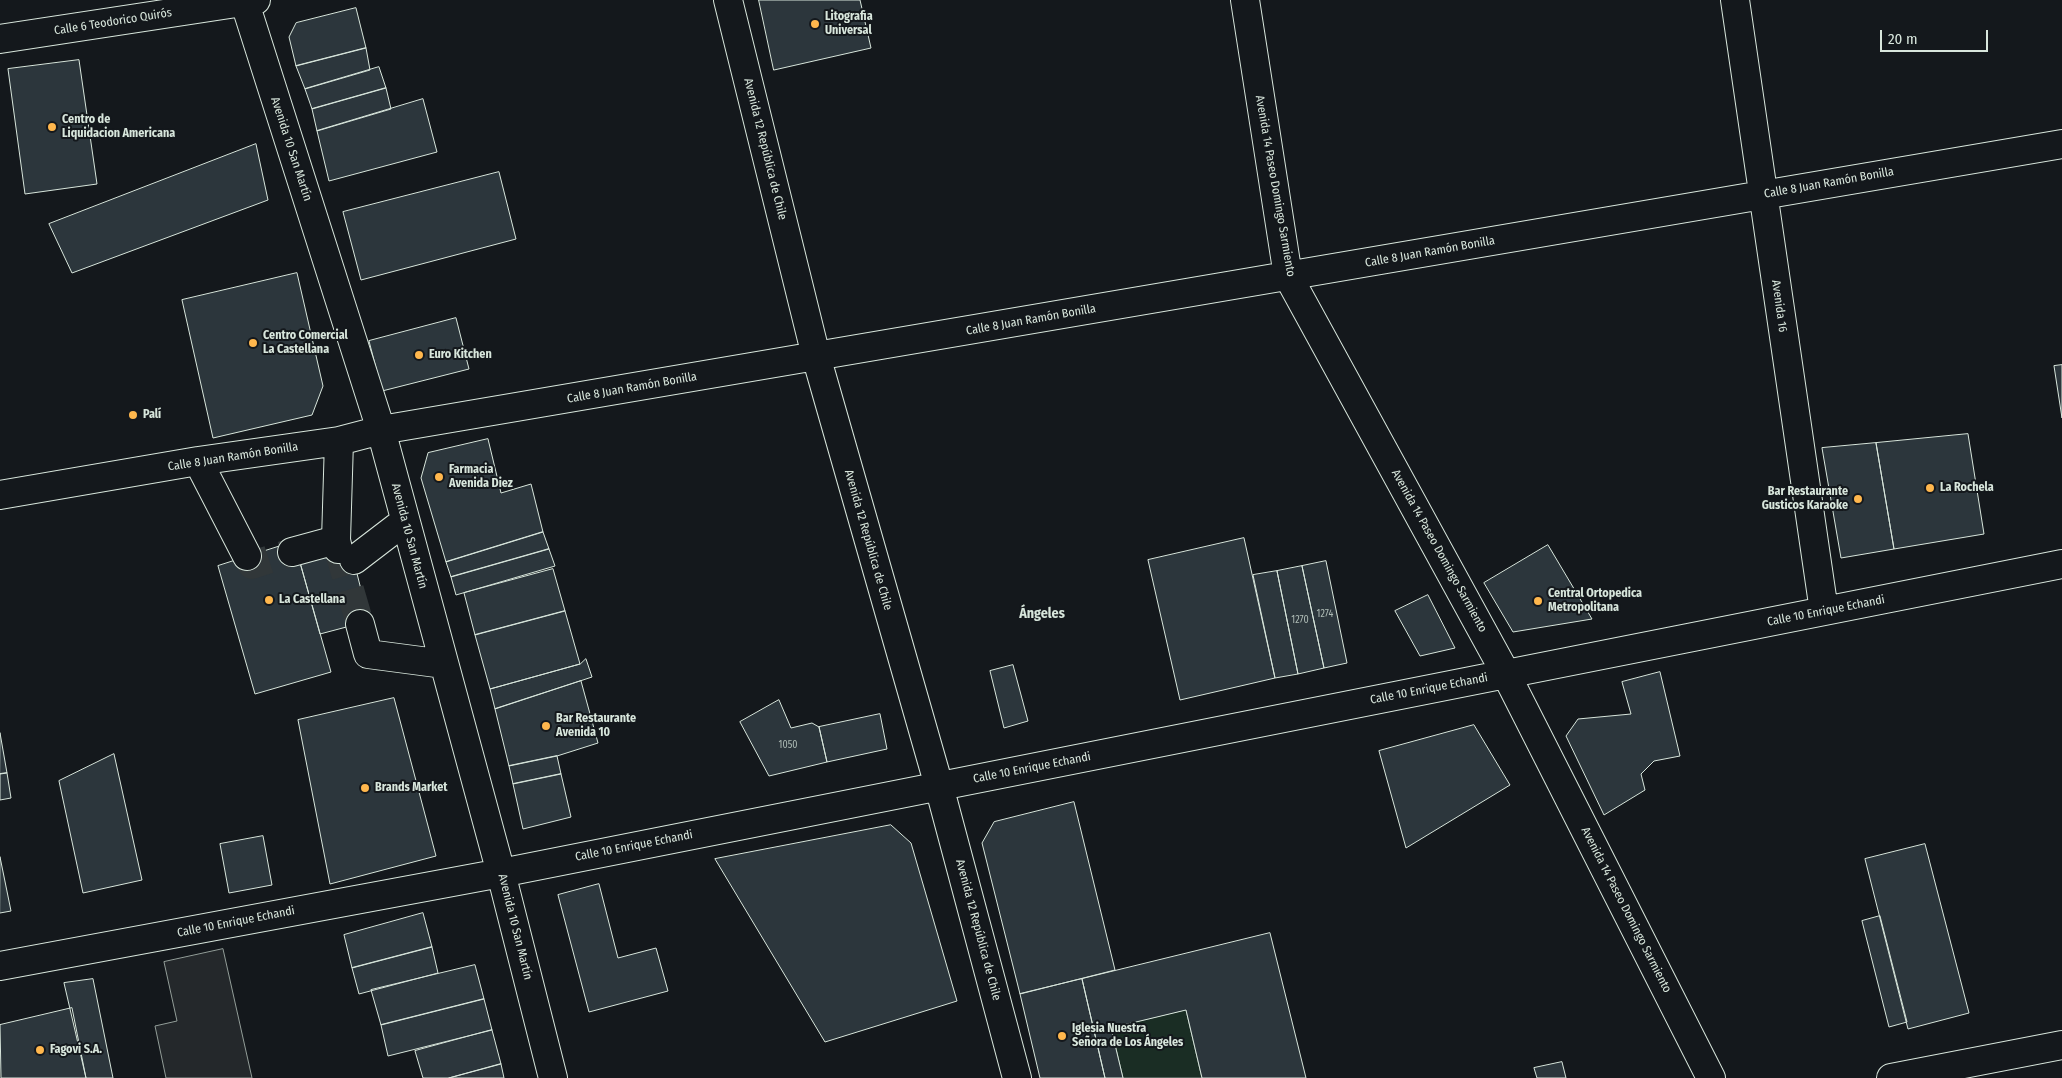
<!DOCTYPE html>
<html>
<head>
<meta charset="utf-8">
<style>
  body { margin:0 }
  #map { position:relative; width:2062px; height:1078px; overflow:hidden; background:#14181c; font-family:"Fira Sans Condensed",sans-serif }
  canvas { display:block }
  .scale { position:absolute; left:1880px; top:30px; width:108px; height:22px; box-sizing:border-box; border:2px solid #d8e6dc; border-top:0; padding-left:6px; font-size:15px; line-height:18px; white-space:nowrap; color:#d8e6dc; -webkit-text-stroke:4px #14181c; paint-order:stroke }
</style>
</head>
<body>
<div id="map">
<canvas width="2062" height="1078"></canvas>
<div class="scale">20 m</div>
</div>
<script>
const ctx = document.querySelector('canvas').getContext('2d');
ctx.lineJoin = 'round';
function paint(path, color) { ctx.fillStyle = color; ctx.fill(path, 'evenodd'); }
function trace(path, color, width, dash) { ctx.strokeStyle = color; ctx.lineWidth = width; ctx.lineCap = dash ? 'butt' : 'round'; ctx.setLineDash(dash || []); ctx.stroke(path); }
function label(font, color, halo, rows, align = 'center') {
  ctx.font = font + ' "Fira Sans Condensed",sans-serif'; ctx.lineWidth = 4; ctx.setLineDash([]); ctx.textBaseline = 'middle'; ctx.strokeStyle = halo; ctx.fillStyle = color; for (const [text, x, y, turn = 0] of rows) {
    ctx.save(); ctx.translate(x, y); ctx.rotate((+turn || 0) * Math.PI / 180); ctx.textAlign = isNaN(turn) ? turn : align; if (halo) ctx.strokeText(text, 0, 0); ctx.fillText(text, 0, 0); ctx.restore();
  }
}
const green = new Path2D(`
  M1186,1010L1202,1078H1123L1111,1028Z`);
const parking = new Path2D(`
  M223,949L252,1078H166L155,1026L177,1021L164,962Z`);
const building = new Path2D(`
  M759,0H860L871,48L774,70Z
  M356,8L366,48L296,66L289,37L296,23Z
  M366,48L370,70L305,89L296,66Z
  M79,60L97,184L25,194L8,69Z
  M379,67L386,88L312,109L305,89Z
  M386,88L391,109L317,131L312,109Z
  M423,99L437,152L329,181L317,131Z
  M256,144L268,200L72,273L49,224Z
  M499,172L516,239L361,280L343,212Z
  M297,273L323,386L312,415L213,438L182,300Z
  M456,318L469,369L382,391L369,341Z
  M2062,365V418L2054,366Z
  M1968,434L1984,534L1894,549L1876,443Z
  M488,439L501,493L531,484L543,532L446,562L421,478L428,453Z
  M1876,443L1894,549L1841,558L1822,448Z
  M543,532L549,549L451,577L446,562Z
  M1244,538L1275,678L1180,700L1148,560Z
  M290,543L299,559L331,672L255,694L218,566Z
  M1548,545L1592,619L1513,632L1484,583Z
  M350,546L369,621L320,634L299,559Z
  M549,549L555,566L456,595L451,577Z
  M1326,561L1347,663L1324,668L1302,566Z
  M1302,566L1324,668L1298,674L1277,571Z
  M553,569L565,611L475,635L464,593Z
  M1277,571L1298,674L1275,678L1253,575Z
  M1428,595L1455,648L1420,656L1395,611Z
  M565,611L580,664L490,689L475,635Z
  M586,659L592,677L495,709L490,689L580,664Z
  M1013,665L1028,721L1004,728L990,671Z
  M1660,672L1680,756L1654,761L1641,774L1645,790L1604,815L1566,736L1578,719L1631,714L1622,682Z
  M581,681L598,743L557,756L509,766L495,709Z
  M394,698L436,856L330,884L298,720Z
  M779,700L791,728L812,723L819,727L827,762L769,776L740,722Z
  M880,714L887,749L827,762L819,727Z
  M1474,725L1510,785L1406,848L1379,751Z
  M0,733L7,773L0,774Z
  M114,754L142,880L83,893L59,781Z
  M557,756L561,774L513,784L509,766Z
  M7,773L11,798L0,800V774Z
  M561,774L571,817L523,829L513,784Z
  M1074,802L1115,970L1020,994L982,843L994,822Z
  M891,825L911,843L957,1001L825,1042L715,859Z
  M263,836L272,885L229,893L220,844Z
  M1925,844L1969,1013L1908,1029L1865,859Z
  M0,857L11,911L0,913Z
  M599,884L618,958L656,948L668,991L589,1012L558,895Z
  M423,913L432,947L352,968L344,935Z
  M1880,916L1907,1022L1889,1027L1862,921Z
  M1270,933L1306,1078H1202L1186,1010L1111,1028L1123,1078H1105L1082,979Z
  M432,947L438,973L359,994L352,968Z
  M475,965L484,999L381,1025L371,990Z
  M93,979L113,1078H86L64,983Z
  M1082,979L1105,1078H1040L1020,994Z
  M484,999L492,1030L388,1056L381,1025Z
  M72,1008L86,1078H1L0,1025Z
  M492,1030L501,1064L449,1078H423L415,1051Z
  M1562,1062L1566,1078H1537L1534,1068Z
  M501,1064L504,1078H449Z`);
const minorTunnel = new Path2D(`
  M338,549L360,624
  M247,556L252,565L292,552`);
const minor = new Path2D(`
  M244,0L381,430L501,873L553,1078
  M728,0L816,356L939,786L1017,1078
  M1245,0L1288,276L1506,674L1711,1078
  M1735,0L1824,611
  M0,39L256,0
  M198,461L247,556
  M0,495L198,461L339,441L381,430L2062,144
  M338,549L336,540L339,441
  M292,552L336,540
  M354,560L405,521
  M360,624L368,654L444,664
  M0,966L501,873L2062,564
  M1891,1078L2062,1045`);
const markers = [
  [815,24,5,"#ffb74d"],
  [52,127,5,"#ffb74d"],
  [253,343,5,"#ffb74d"],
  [419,355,5,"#ffb74d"],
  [133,415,5,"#ffb74d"],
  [439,477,5,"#ffb74d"],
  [1930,488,5,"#ffb74d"],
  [1858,499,5,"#ffb74d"],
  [269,600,5,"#ffb74d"],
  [1538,601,5,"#ffb74d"],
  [546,726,5,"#ffb74d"],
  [365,788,5,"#ffb74d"],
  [1062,1036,5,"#ffb74d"],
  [40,1050,5,"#ffb74d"]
];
const numberNames = [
  ["1274",1325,614],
  ["1270",1300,620],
  ["1050",788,745]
];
const poiNames = [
  ["Litografia",825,17],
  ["Universal",825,31],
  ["Centro de",62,120],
  ["Liquidacion Americana",62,134],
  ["Centro Comercial",263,336],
  ["La Castellana",263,350],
  ["Euro Kitchen",429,355],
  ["Palí",143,415],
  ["Farmacia",449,470],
  ["Avenida Diez",449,484],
  ["La Rochela",1940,488],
  ["Bar Restaurante",1848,492,"right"],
  ["Gusticos Karaoke",1848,506,"right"],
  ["Central Ortopedica",1548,594],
  ["Metropolitana",1548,608],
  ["La Castellana",279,600],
  ["Bar Restaurante",556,719],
  ["Avenida 10",556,733],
  ["Brands Market",375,788],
  ["Iglesia Nuestra",1072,1029],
  ["Señora de Los Ángeles",1072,1043],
  ["Fagovi S.A.",50,1050]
];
const streetNames = [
  ["Calle 6 Teodorico Quirós",113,22,-9],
  ["Avenida 10 San Martín",291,149,72],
  ["Avenida 12 República de Chile",765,149,76],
  ["Calle 8 Juan Ramón Bonilla",1829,183,-10],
  ["Avenida 14 Paseo Domingo Sarmiento",1275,186,80],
  ["Calle 8 Juan Ramón Bonilla",1430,252,-10],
  ["Avenida 16",1779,306,82],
  ["Calle 8 Juan Ramón Bonilla",1031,320,-10],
  ["Calle 8 Juan Ramón Bonilla",632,388,-10],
  ["Calle 8 Juan Ramón Bonilla",233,457,-9],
  ["Avenida 10 San Martín",409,536,75],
  ["Avenida 12 República de Chile",868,540,74],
  ["Avenida 14 Paseo Domingo Sarmiento",1439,551,61],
  ["Calle 10 Enrique Echandi",1826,611,-11],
  ["Calle 10 Enrique Echandi",1429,689,-11],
  ["Calle 10 Enrique Echandi",1032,768,-11],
  ["Calle 10 Enrique Echandi",634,846,-11],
  ["Avenida 14 Paseo Domingo Sarmiento",1626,910,63],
  ["Calle 10 Enrique Echandi",236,922,-11],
  ["Avenida 10 San Martín",515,927,76],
  ["Avenida 12 República de Chile",978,930,75]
];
const neighbourhoodNames = [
  ["Ángeles",1042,614]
];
paint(green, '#1a2d24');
trace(green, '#939e99', 1);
paint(parking, '#24282b');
trace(parking, '#939e99', 1);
paint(building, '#2c363c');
trace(building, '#d8e6dc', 1);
trace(minorTunnel, '#313739', 28, [28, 14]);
trace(minor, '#d8e6dc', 30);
trace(minor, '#14181c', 28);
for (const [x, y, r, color] of markers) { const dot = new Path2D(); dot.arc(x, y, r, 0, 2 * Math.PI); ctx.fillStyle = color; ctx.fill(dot); trace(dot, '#14181c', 2); }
label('10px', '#adbab4', null, numberNames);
label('bold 12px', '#d8e6dc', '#14181c', poiNames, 'left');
label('12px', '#d8e6dc', '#14181c', streetNames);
label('bold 14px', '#d8e6dc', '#14181c', neighbourhoodNames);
</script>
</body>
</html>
